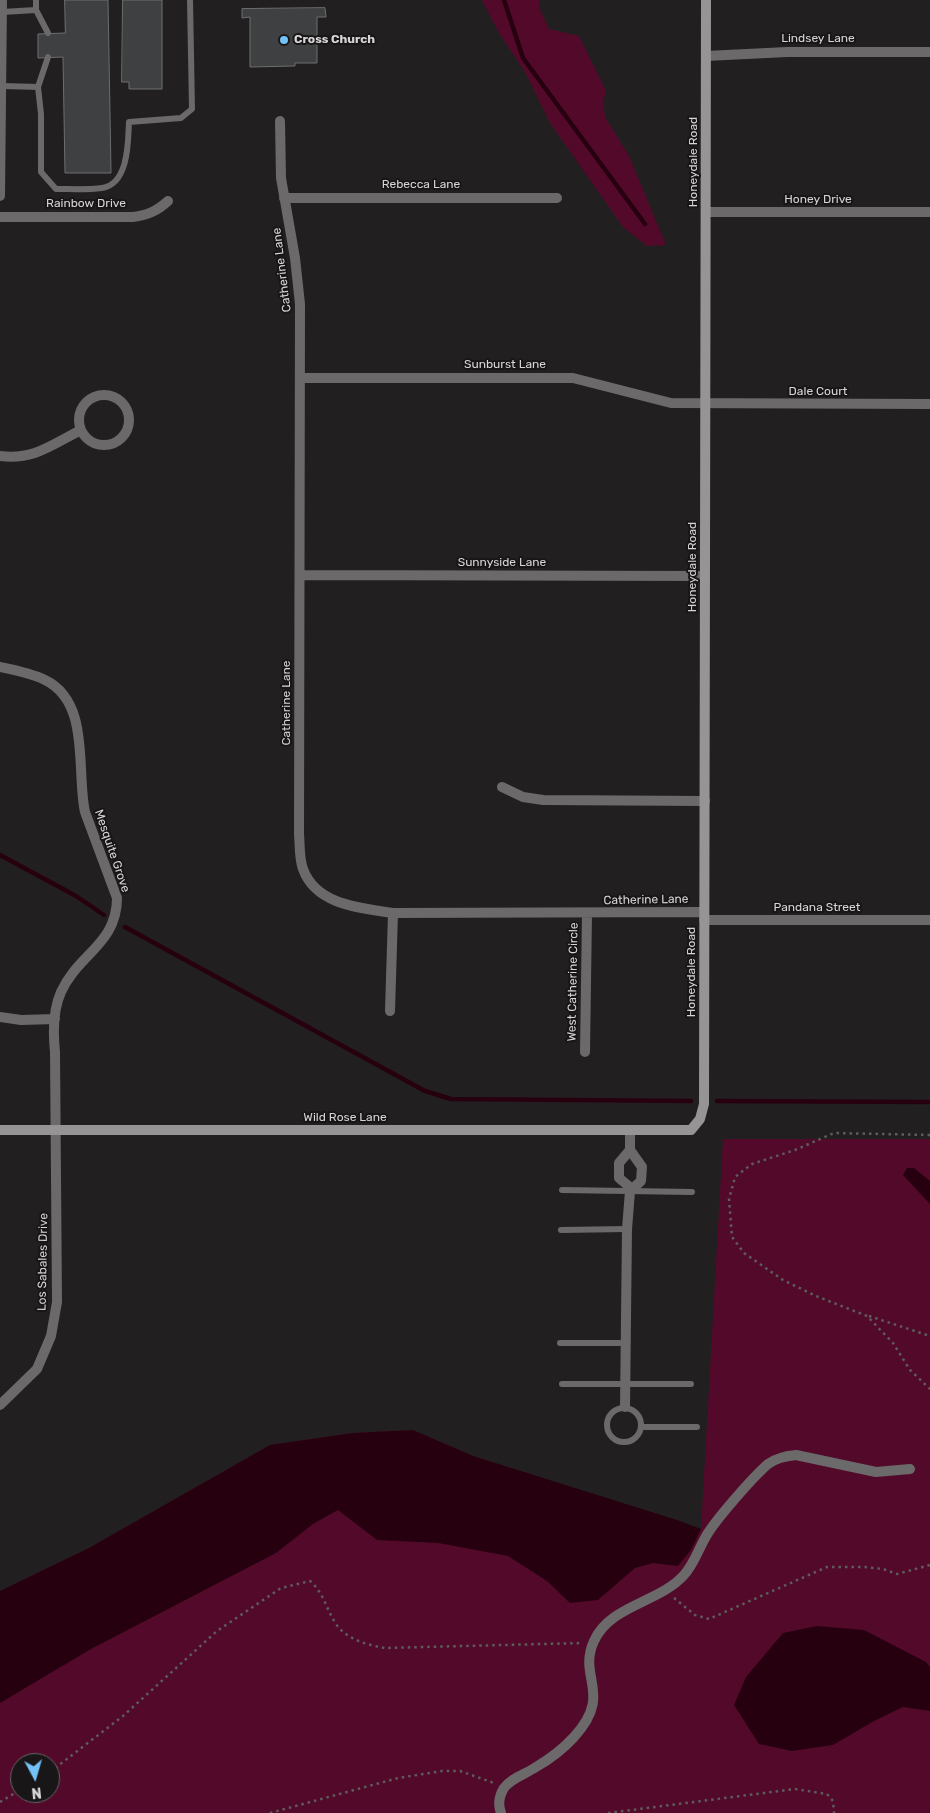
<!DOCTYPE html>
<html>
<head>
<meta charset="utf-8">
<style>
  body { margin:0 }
  #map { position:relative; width:930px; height:1813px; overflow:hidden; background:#221f20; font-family:Rubik,sans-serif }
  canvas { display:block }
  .north { position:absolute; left:10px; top:1753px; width:50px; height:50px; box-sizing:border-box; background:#181617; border:1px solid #646263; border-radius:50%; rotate:174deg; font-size:14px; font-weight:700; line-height:20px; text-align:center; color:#d7d5d6 }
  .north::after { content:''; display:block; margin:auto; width:18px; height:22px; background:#73c1f5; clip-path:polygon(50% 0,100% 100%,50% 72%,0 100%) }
</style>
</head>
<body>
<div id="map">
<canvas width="930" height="1813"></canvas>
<div class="north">N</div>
</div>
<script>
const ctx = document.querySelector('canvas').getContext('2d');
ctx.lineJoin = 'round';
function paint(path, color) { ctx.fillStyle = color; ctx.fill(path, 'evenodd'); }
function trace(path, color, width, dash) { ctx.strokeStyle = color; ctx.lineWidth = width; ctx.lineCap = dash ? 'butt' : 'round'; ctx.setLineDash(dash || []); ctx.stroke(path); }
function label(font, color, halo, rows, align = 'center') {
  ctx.font = font + ' Rubik,sans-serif'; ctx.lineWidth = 4; ctx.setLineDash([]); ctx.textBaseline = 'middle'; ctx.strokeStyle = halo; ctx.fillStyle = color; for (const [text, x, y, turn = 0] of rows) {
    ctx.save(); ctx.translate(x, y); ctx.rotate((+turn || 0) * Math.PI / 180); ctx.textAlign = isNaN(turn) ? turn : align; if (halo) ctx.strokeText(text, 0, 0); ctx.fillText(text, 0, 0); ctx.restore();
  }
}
const green = new Path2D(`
  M482,0H540L539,7L549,29L579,36L606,91L603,102L605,117L629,156L666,245L647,246L623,227L550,123L525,72L499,33Z
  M723,1139H930V1813H0V1591L89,1548L270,1445L353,1433L413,1430L473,1456L701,1529ZM20,1763H50V1793H20Z`);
const water = new Path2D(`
  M907,1168H914L930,1181V1204L903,1175Z
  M413,1430L473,1456L677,1520L701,1529L691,1550L678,1566L653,1563L635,1568L598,1600L570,1603L547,1581L508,1556L438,1543L377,1540L338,1510L313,1524L276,1553L91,1649L0,1703V1591L89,1548L270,1445L353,1433Z
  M817,1626L864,1630L926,1662L930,1667V1711L903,1707L874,1721L833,1745L792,1751L759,1744L734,1705L746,1677L783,1633Z`);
const stream = new Path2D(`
  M504,0L523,58L645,224
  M0,855L76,896L104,915
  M125,927L425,1091L451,1099L691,1101
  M717,1101L930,1102`);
const building = new Path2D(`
  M65,0H108L111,173H65L63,57L38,58V34L65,33Z
  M123,0H162V89H129V82H122Z
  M325,8L326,17H317V63H295V66L250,67V17L242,18V9Z`);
const path = new Path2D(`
  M930,1135L834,1133L795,1150L752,1164L735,1177L729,1199L732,1237L744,1253L783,1280L816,1296L867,1316L893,1343L910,1370L930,1389
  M869,1316L930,1336
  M674,1598L695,1615L709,1619L827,1567H865L883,1569L897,1574L930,1565
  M50,1772L123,1716L217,1631L281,1588L310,1581C324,1593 326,1609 336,1624C347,1640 368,1645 385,1648L582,1643
  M0,1802L20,1790
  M270,1813L398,1778L442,1771H460L494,1783
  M608,1813L795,1789L827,1794L833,1801L834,1813`);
const lane = new Path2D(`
  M36,0V10
  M2,12L36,10L48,33
  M48,57L38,87L41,114V172L56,189C71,189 87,190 102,188C129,184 128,141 129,122L181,118L192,109L190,0
  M3,86L38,87
  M562,1190L692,1192
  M561,1230L627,1229
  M560,1343H626
  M562,1384H691
  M607 1425a17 17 0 1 1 34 0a17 17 0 1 1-34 0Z
  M641,1427H697`);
const street = new Path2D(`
  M706,56L787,52H930
  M280,121L281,178L295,258L300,304L299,834C300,845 299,858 303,869C316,905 360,908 393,913L704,912
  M0,196L2,0
  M284,198H557
  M706,212H930
  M0,217H133C148,215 157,211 168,201
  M300,378H573L671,403L930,404
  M79 420a25 25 0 1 1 50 0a25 25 0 1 1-50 0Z
  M0,456C35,460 51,445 81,430
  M300,575L705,576
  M0,667C15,670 31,673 45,680C91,702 76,771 85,812L117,898C117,944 78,954 61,992C53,1010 53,1033 55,1052L57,1302L51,1336L37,1369L0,1405
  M502,787L523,797L543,800L705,801
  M704,920H930
  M390,1011L393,913
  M0,1017L21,1020L55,1019
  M585,1052L587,914
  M630,1150L619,1163V1178L631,1188
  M625,1407L627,1229L630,1191L641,1181L642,1167L630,1150V1131
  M501,1813C498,1805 499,1796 504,1788C511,1778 526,1774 536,1767C550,1759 563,1749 574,1737C614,1693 577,1678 594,1641C610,1605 659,1603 684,1575C695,1563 699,1547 708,1533C719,1516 753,1477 768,1464C776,1458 786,1456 796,1455L876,1472L910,1469`);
const secondary = new Path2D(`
  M0,1130H691L700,1119L704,1104L706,0`);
const markers = [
  [284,40,5,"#73c1f5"]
];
const streetNames = [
  ["Lindsey Lane",818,39],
  ["Honeydale Road",694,162,-90],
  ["Rebecca Lane",421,185],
  ["Honey Drive",818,200],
  ["Rainbow Drive",86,204],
  ["Catherine Lane",282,270,-97],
  ["Sunburst Lane",505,365],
  ["Dale Court",818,392],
  ["Sunnyside Lane",502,563],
  ["Honeydale Road",693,567,-90],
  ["Catherine Lane",287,703,-90],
  ["Mesquite Grove",112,851,71],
  ["Catherine Lane",646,900,-1],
  ["Pandana Street",817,908],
  ["Honeydale Road",692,972,-90],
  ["West Catherine Circle",573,982,-89],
  ["Wild Rose Lane",345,1118],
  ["Los Sabales Drive",43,1262,-89]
];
const poiNames = [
  ["Cross Church",294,40]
];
paint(green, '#530a2a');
paint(water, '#27000f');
trace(stream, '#27000f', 4.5);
paint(building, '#3e4042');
trace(building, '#6c6e70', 1);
trace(path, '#5e5c5d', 2.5, [2.5, 4]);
trace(lane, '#6b696a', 6);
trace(street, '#6b696a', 10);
trace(secondary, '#969494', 10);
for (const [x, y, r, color] of markers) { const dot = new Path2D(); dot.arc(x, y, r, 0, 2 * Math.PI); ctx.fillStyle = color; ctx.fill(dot); trace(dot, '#181617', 2); }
label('12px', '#d7d5d6', '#181617', streetNames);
label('bold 12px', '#d7d5d6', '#181617', poiNames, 'left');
</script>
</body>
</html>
